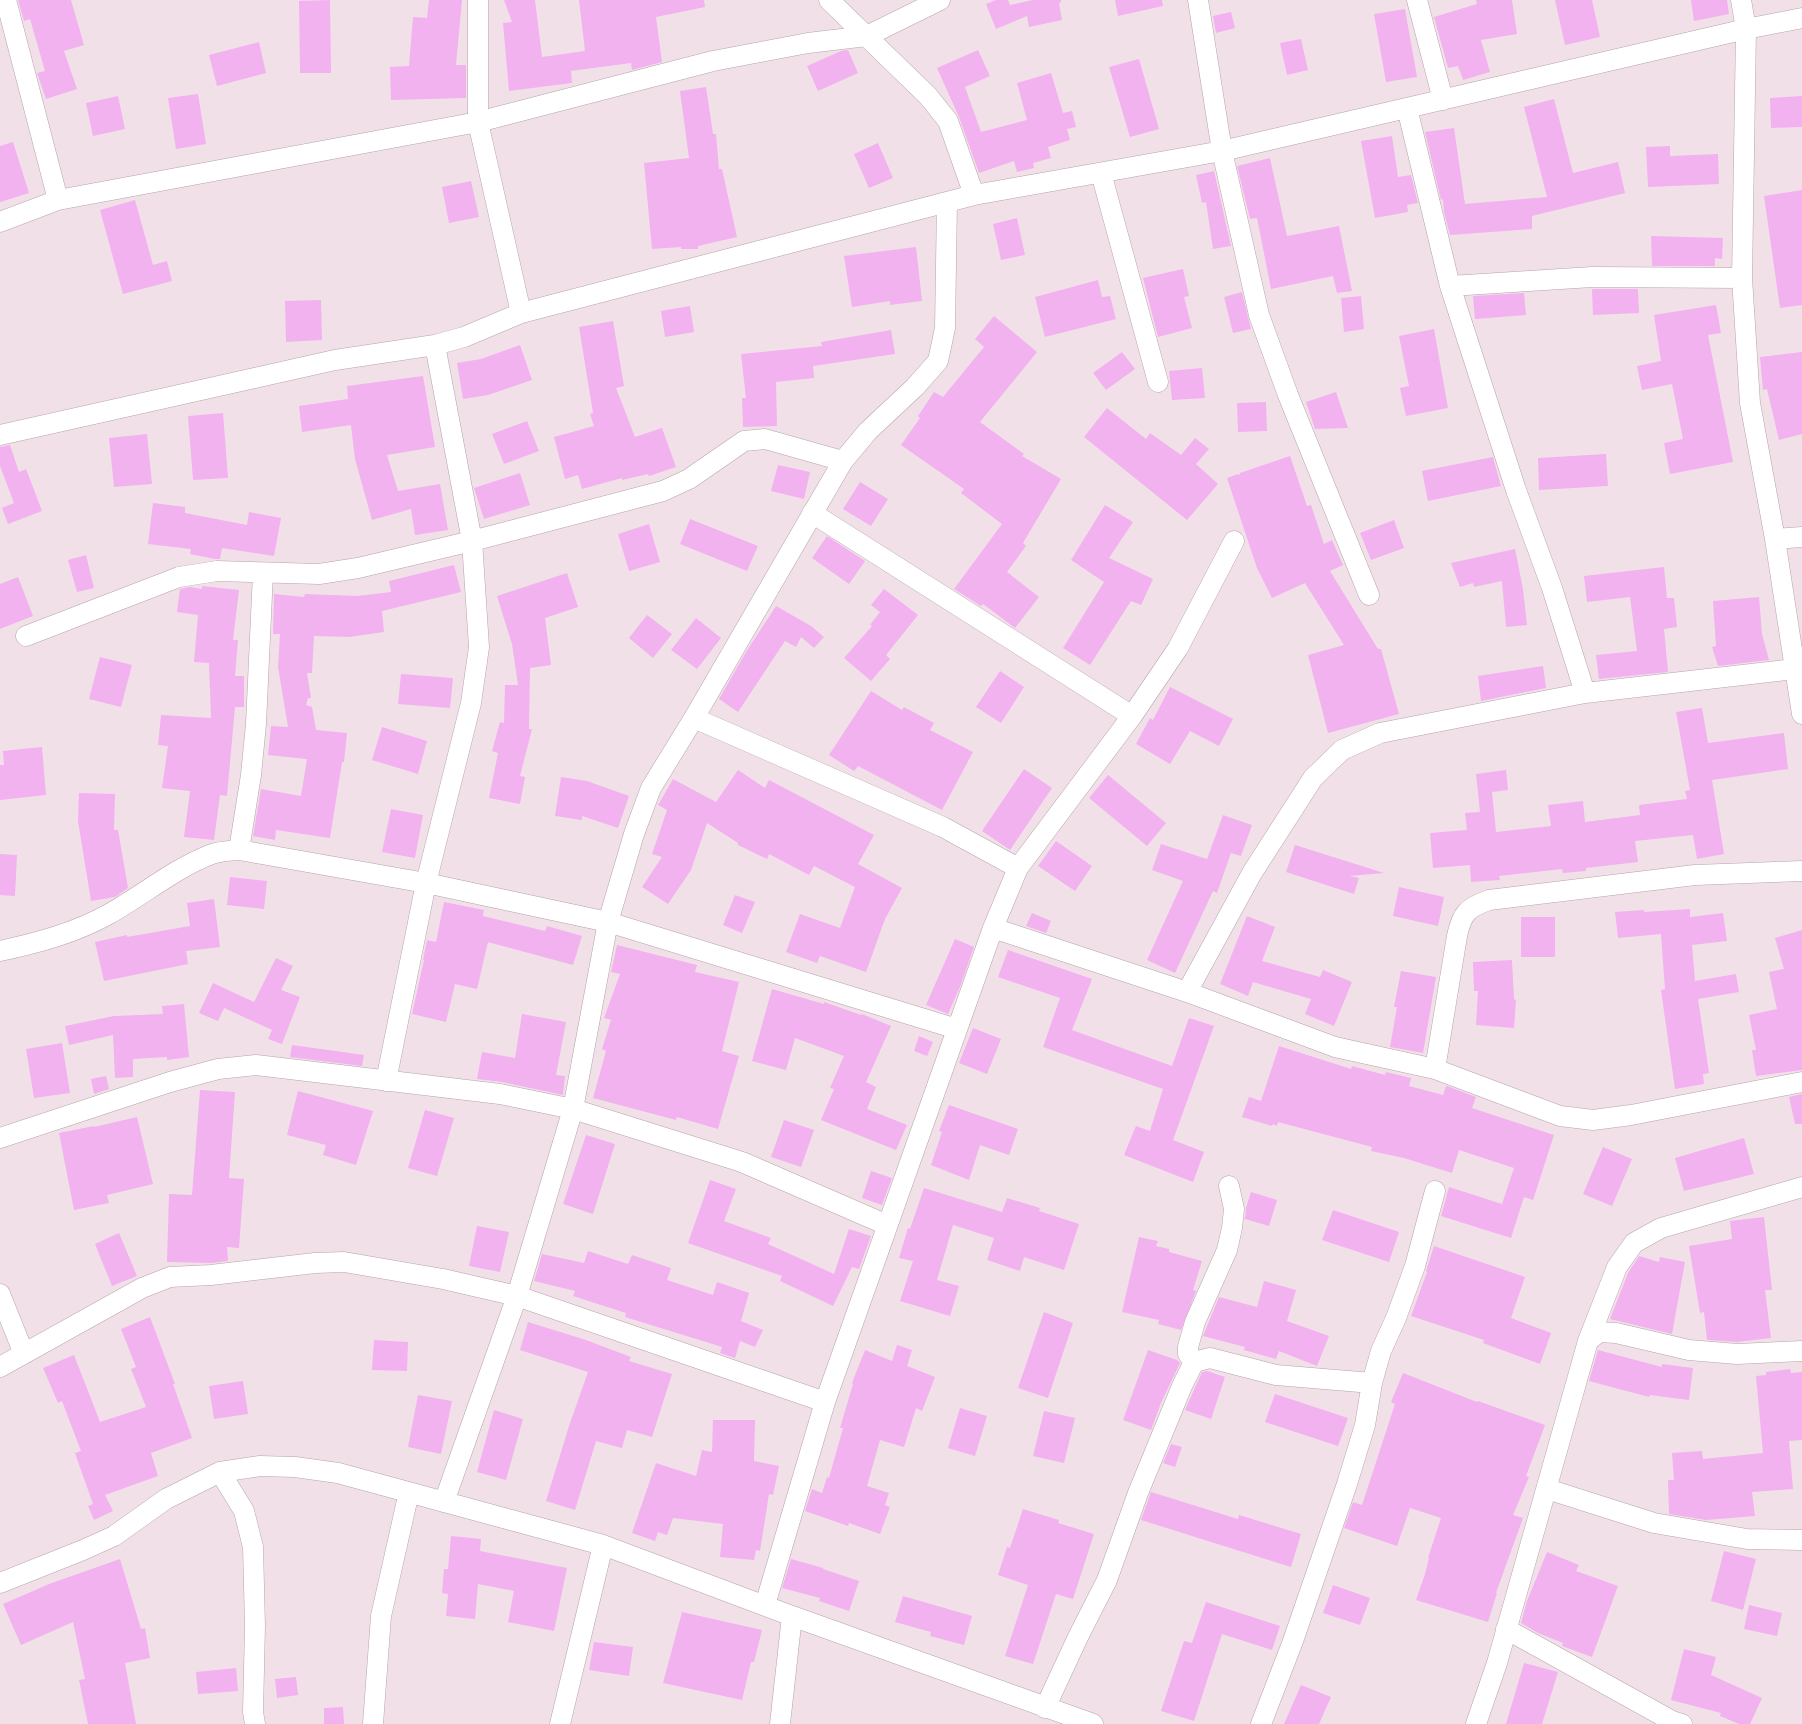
<!DOCTYPE html>
<html>
<head>
<meta charset="utf-8">
<style>
  body { margin:0 }
  canvas { display:block; background:#f2e0e8 }
</style>
</head>
<body>
<canvas width="1802" height="1724"></canvas>
<script>
const ctx = document.querySelector('canvas').getContext('2d');
ctx.lineJoin = 'round';
function paint(path, color) { ctx.fillStyle = color; ctx.fill(path, 'evenodd'); }
function trace(path, color, width, dash) { ctx.strokeStyle = color; ctx.lineWidth = width; ctx.lineCap = dash ? 'butt' : 'round'; ctx.setLineDash(dash || []); ctx.stroke(path); }
const building = new Path2D(`
  M18,0H71L84,45L64,51L77,89L46,99L37,73L45,71L30,19L24,21Z
  M330,0L331,73H300L299,1Z
  M429,0H462L456,65H466V98L391,100L390,67L409,66L413,17L427,18Z
  M504,0H535L542,57L585,51L579,0H704L705,7L656,17L662,62L632,70L631,63L571,71L572,83L509,91L503,23L512,22Z
  M996,0H1008L1010,5L1033,0H1061V2L1059,3L1062,20L1029,27L1027,16L996,29L986,4Z
  M1115,0H1162L1163,6L1118,16Z
  M1476,0H1512L1517,34L1481,40L1490,72L1463,80L1458,66L1448,68L1434,17L1477,4Z
  M1555,0H1592L1600,37L1565,45Z
  M1691,0H1727L1729,14L1694,21Z
  M1405,9L1417,77L1386,82L1374,14Z
  M1231,12L1235,28L1216,33L1213,16Z
  M1301,39L1308,70L1287,75L1280,43Z
  M259,42L266,73L217,86L209,55Z
  M848,50L858,73L818,91L807,66L841,51Z
  M978,50L990,76L965,87L981,132L1027,120L1017,83L1051,73L1063,113L1072,111L1076,127L1067,129L1070,140L1048,147L1051,158L1033,163L1034,168L1017,172L1014,161L979,173L959,117L937,68Z
  M1139,59L1159,129L1130,137L1109,67Z
  M706,87L713,134H716L719,169H722L737,237L698,246V249H681V247L652,249L644,163L689,158L680,91Z
  M198,94L206,144L176,149L168,98Z
  M118,96L125,129L93,136L86,103Z
  M1802,96V127L1771,128L1770,98Z
  M1554,99L1573,173L1618,162L1625,193L1532,216V229L1450,235L1444,212L1443,199L1441,200L1425,132L1454,128L1465,204L1547,197L1524,107Z
  M1392,136L1398,177L1411,175L1418,203L1407,205L1408,212L1375,218L1361,141Z
  M13,142L29,193L0,202V146Z
  M878,143L893,178L869,188L854,154Z
  M1670,146V156L1718,154L1719,184L1648,187L1646,147Z
  M1270,158L1287,236L1339,226L1352,291L1337,293L1333,276L1271,289L1257,218L1250,219L1237,166Z
  M1214,171L1231,246L1213,249L1206,202L1202,203L1196,175Z
  M471,181L479,217L449,223L442,187Z
  M1802,190V305L1780,308L1764,196Z
  M135,200L153,265L167,261L172,281L123,294L100,210Z
  M1017,218L1025,255L1001,260L993,224Z
  M1651,236L1723,238L1722,259L1715,258V266H1652Z
  M916,247L922,301L890,305V301L852,307L844,256Z
  M1183,269L1189,296L1184,297L1192,328L1158,337L1143,278Z
  M1098,280L1102,297L1110,296L1116,319L1045,337L1035,297Z
  M1592,289H1638L1639,313L1593,315Z
  M1242,292L1251,329L1233,333L1224,297Z
  M1524,293L1526,315L1475,319L1473,296Z
  M1361,296L1364,329L1344,332L1341,298Z
  M321,300L322,340L286,342L285,301Z
  M1716,305L1721,333L1708,335L1733,462L1670,474L1664,443L1683,439L1672,384L1642,390L1637,366L1661,361L1654,315Z
  M690,306L694,332L665,337L661,311Z
  M994,316L1037,352L980,422L1024,454L1022,456L1061,479L1023,543L1026,546L1007,572L1039,597L1015,628L983,604L981,606L954,589L1002,524L961,493L964,489L901,445L920,418L918,416L934,392L943,397L984,347L975,339Z
  M613,321L624,386L616,388L635,437L662,428L676,467L649,476L648,474L622,480V478L582,489L578,475L565,479L554,437L594,426L590,414L593,413L579,327Z
  M1434,329L1448,408L1406,416L1400,388L1409,386L1399,336Z
  M891,330L895,354L813,366L814,378L776,382L777,426L743,427L742,398H746L741,354L822,346L821,342Z
  M520,345L532,380L488,395L463,399L457,363L481,359Z
  M1122,352L1135,369L1106,390L1093,373Z
  M1802,352V434L1779,440L1767,389L1763,390L1760,357Z
  M1202,368L1205,398L1172,400L1169,371Z
  M423,376L435,447L387,455L398,491L440,484L448,530L415,535L411,509L372,520L355,459L351,425L302,432L299,406L348,399L347,386Z
  M1336,392L1348,428L1315,429L1306,402Z
  M1266,402L1267,431L1238,432L1237,403Z
  M1107,408L1146,439L1150,433L1181,455L1195,438L1209,449L1196,464L1218,484L1187,520L1084,437Z
  M223,413L228,478L193,480L188,416Z
  M527,421L539,451L504,464L492,434Z
  M147,434L152,484L114,487L109,438Z
  M10,445L19,472L26,469L42,511L8,524L2,508L14,503L0,466V447Z
  M1606,454L1608,486L1539,490L1538,458Z
  M1290,456L1307,506L1311,505L1324,544L1332,540L1343,565L1330,571L1378,649H1381L1399,714L1328,733L1308,655L1344,645L1305,583L1272,598L1257,568L1227,478L1238,474L1240,475V473Z
  M1493,457L1501,486L1428,501L1422,471Z
  M778,465L810,472L804,499L771,491Z
  M520,473L530,505L484,519L474,488Z
  M860,482L888,499L871,526L843,509Z
  M153,503L185,507V513L247,525L249,512L281,518L274,556L222,548L220,559H215L190,554L191,549L148,544Z
  M1105,505L1133,522L1109,558L1153,579L1141,605L1131,601L1090,665L1063,648L1104,582L1071,560Z
  M690,519L758,546L747,571L680,544Z
  M1394,520L1404,548L1371,560L1360,533Z
  M649,524L660,562L629,571L618,534Z
  M827,536L865,561L849,584L812,558Z
  M1515,549L1523,589L1527,625L1506,627L1502,581L1474,587L1473,583L1460,587L1451,563Z
  M86,555L94,588L77,592L68,560Z
  M454,565L461,592L382,611L384,632L349,637L314,636L312,673H307L311,698H308L306,705L312,707L316,730L347,733L344,762H342L330,838L276,830L275,840L253,836L261,789L301,796L307,759L268,755L271,726L288,727L278,667L280,634H273L274,594L304,597L305,594L357,596L391,592L389,581Z
  M1664,567L1667,598H1674L1677,627L1664,629L1668,672L1599,679L1596,655L1637,651L1630,597L1587,602L1584,576Z
  M567,573L578,607L545,618L551,665L530,668L529,729H532L520,776L525,777L520,804L489,798L498,753L492,751L500,722L504,723L505,685H518L512,644L497,596Z
  M18,577L33,616L0,629V584Z
  M202,586L239,590L233,640H238L235,676H244V707H235L227,796L220,795L214,840L184,837L190,791L162,788L168,746L158,745L161,715L211,718L209,663L194,662L198,615L177,612L180,589L190,587L202,589Z
  M884,589L918,615L886,655L890,659L871,681L844,658L872,626L870,625L880,612L871,605Z
  M1759,597L1762,634L1769,660L1718,666L1712,647L1716,646L1713,601Z
  M776,606L811,626L824,637L814,648L801,637L796,647L785,641L738,712L719,699L746,652Z
  M647,615L672,634L653,658L629,638Z
  M696,618L721,638L697,669L671,650Z
  M100,657L132,665L121,707L89,699Z
  M1543,666L1546,688L1481,701L1478,676Z
  M1000,671L1024,687L1001,723L976,707Z
  M401,674L453,678L450,708L398,704Z
  M1170,687L1233,719L1219,746L1190,731L1170,764L1136,744L1150,718L1153,720Z
  M871,691L902,710L904,707L934,723L930,730L973,752L942,810L858,766L854,771L829,755Z
  M1702,708L1708,743L1784,733L1788,769L1712,780L1724,854L1697,859L1693,835L1635,841L1638,862L1586,868V871L1563,873L1562,869L1499,876L1500,880L1471,882L1470,865L1433,868L1430,833L1467,830L1465,813L1480,812L1476,774L1506,770L1508,790L1492,792L1496,832L1551,826L1548,805L1583,801L1585,822L1640,815L1639,805L1687,799L1685,791L1690,790L1676,712Z
  M382,727L427,741L418,774L372,760Z
  M42,747L46,795L0,800V765H4L3,751Z
  M1024,769L1052,788L1010,850L982,831Z
  M738,770L765,788L769,780L874,835L858,864L902,888L885,919L866,972L820,956L817,963L786,952L800,914L840,928L855,887L814,866L809,875L769,854L767,859L738,845V843L707,823L691,870L668,904L642,887L662,857L652,854L667,810L658,805L673,779L716,802Z
  M1108,775L1166,823L1147,846L1089,798Z
  M561,777L587,781L629,796L618,828L582,816V820L555,816Z
  M79,793L115,794L114,830H118L128,888L115,897L91,901L78,821Z
  M391,809L423,815L415,858L382,852Z
  M1223,815L1252,825L1241,856L1231,853L1217,893L1213,891L1175,973L1147,960L1183,881L1152,870L1161,844L1207,859Z
  M1056,841L1092,866L1075,891L1038,866Z
  M1295,845L1384,873L1349,876L1359,878L1354,894L1286,872Z
  M0,854L17,855L15,896L0,895Z
  M230,877L267,881L264,909L227,905Z
  M1399,887L1444,897L1438,926L1393,916Z
  M735,895L755,902L742,933L723,925Z
  M214,899L220,947L186,951L188,964L104,981L95,942L127,935V937L190,926L187,903Z
  M444,902L484,910L483,916L545,931L547,926L582,936L573,965L488,942L477,989L455,984L446,1022L412,1014L424,960H423L427,940L436,942Z
  M1690,909V917L1723,913L1727,941L1692,945L1695,981L1736,974L1739,992L1698,999L1709,1073L1703,1074L1704,1084L1675,1089L1661,990L1665,989L1661,934L1618,938L1615,912L1644,910V912Z
  M1032,913L1051,921L1046,933L1026,926Z
  M1247,916L1275,927L1262,961L1320,977L1323,970L1352,982L1334,1026L1305,1014L1311,999L1253,982L1248,996L1220,984Z
  M1521,917H1555V957H1521Z
  M1802,930V1070L1756,1076L1752,1050H1756L1749,1015L1777,1009L1769,972L1784,969L1775,938Z
  M955,939L974,947L960,987L948,1014L926,1005Z
  M617,945L697,965L695,972L739,982L722,1051L739,1056L718,1129L677,1117L676,1120L593,1098L606,1051L602,1049L611,1020L604,1018L620,974L611,972Z
  M1008,950L1092,979L1072,1030L1172,1066L1189,1018L1214,1026L1173,1140L1204,1152L1193,1182L1124,1155L1136,1126L1150,1131L1163,1089L1043,1047L1060,998L998,977Z
  M276,958L293,966L281,990L300,997L282,1044L268,1039L272,1030L224,1008L218,1021L199,1013L213,983L254,1002Z
  M1512,960L1514,999L1516,1000L1514,1028L1476,1025L1478,991H1474L1473,962Z
  M1401,971L1436,977L1423,1053L1390,1047L1397,1007H1394Z
  M772,989L824,1004V1002L861,1015L862,1014L891,1026L866,1082L876,1087L867,1109L907,1125L896,1150L821,1120L834,1089L830,1088L844,1056L795,1038L786,1070L752,1061Z
  M184,1004L189,1057L167,1060V1057L133,1059V1077L115,1078L113,1035L69,1045L65,1026L114,1016L163,1014L162,1006Z
  M522,1014L566,1022L556,1075L565,1076L563,1095L502,1082L477,1079L482,1052L515,1058Z
  M973,1028L1001,1039L987,1074L959,1063Z
  M919,1036L933,1042L927,1056L914,1051Z
  M62,1043L70,1093L34,1098L26,1049Z
  M292,1045L364,1055L362,1066L290,1057Z
  M1279,1046L1351,1069L1352,1066L1385,1075L1386,1072L1411,1078L1409,1086L1443,1095L1446,1086H1447L1476,1097L1472,1108L1554,1135L1533,1200L1524,1197L1511,1238L1441,1216L1449,1187L1502,1204L1514,1168L1459,1150L1452,1173L1404,1158L1371,1151L1372,1147L1278,1122L1277,1126L1273,1124L1272,1126L1242,1117L1249,1097L1261,1101Z
  M106,1076L109,1089L94,1094L91,1079Z
  M200,1090L235,1092L229,1178L244,1179L239,1248L227,1247L228,1261L212,1263L167,1262L169,1194L192,1195Z
  M298,1091L373,1111L356,1165L323,1155L326,1145L287,1135Z
  M1802,1094V1124H1795L1789,1097Z
  M949,1105L1018,1129L1009,1155L980,1145L969,1180L931,1165L942,1132L939,1131Z
  M425,1110L454,1118L437,1176L408,1168Z
  M137,1117L153,1184L107,1195L109,1203L74,1210L59,1133L94,1126V1127Z
  M784,1120L814,1130L801,1167L771,1157Z
  M586,1135L615,1144L593,1214L563,1204Z
  M1744,1138L1754,1174L1684,1191L1675,1158Z
  M1603,1147L1632,1159L1612,1206L1583,1194Z
  M871,1171L892,1178L882,1205L862,1198Z
  M710,1180L736,1189L724,1221L771,1238L768,1244L834,1274L849,1229L871,1236L859,1269L852,1267L833,1306L780,1281L782,1276L688,1243Z
  M924,1188L1002,1212L1007,1198L1040,1208L1039,1211L1079,1224L1064,1270L1024,1257L1020,1271L987,1260L994,1238L953,1225L937,1280L959,1286L950,1316L900,1301L913,1261L899,1258L908,1228L910,1229Z
  M1251,1192L1277,1200L1269,1226L1245,1219L1246,1208Z
  M1333,1210L1399,1232L1389,1262L1322,1240Z
  M1764,1217L1772,1290H1765L1771,1338L1737,1342L1707,1340L1704,1312L1700,1313L1689,1246L1732,1239L1730,1221Z
  M477,1226L509,1232L500,1272L469,1266Z
  M119,1233L137,1276L112,1286L95,1244Z
  M1139,1237L1158,1241L1156,1246L1169,1249V1252L1202,1261L1193,1290L1196,1291L1181,1330L1158,1324L1159,1320L1122,1312Z
  M1434,1246L1525,1277L1511,1318L1551,1333L1540,1364L1483,1343L1484,1340L1411,1316L1427,1272L1426,1271Z
  M588,1251L628,1264L632,1255L671,1268L667,1280L713,1295L717,1282L749,1293L741,1321L763,1330L755,1347L740,1341L735,1358L720,1353L722,1347L625,1317L626,1313L573,1296L575,1291L534,1281L542,1254L584,1263Z
  M1639,1256L1659,1262L1660,1257L1685,1262L1672,1334L1610,1319L1628,1273Z
  M1264,1281L1296,1290L1287,1321L1329,1336L1317,1366L1279,1351L1276,1359L1244,1350L1245,1347L1203,1336L1219,1297L1257,1307Z
  M1044,1312L1073,1323L1048,1398L1018,1388Z
  M150,1317L175,1384H173L192,1438L151,1453L158,1476L105,1495L113,1511L94,1520L88,1506L93,1504L75,1453L81,1451L62,1401L58,1403L43,1368L74,1355L100,1422L146,1407L131,1369L136,1367L121,1329Z
  M528,1322L586,1340L631,1357L629,1361L672,1374L652,1437L627,1430L622,1448L596,1441L575,1510L546,1501L569,1426L588,1372L520,1350Z
  M374,1340L408,1342L407,1371L372,1370Z
  M897,1345L912,1350L907,1366L935,1377L922,1411L916,1408L904,1447L880,1440L867,1486L889,1493L885,1505L890,1507L880,1534L849,1523L848,1526L805,1511L812,1489L822,1493L827,1477L829,1478L843,1428H840L853,1384L852,1383L865,1350L892,1361Z
  M1148,1350L1177,1360L1180,1363L1161,1403L1151,1430L1123,1420Z
  M1598,1350L1662,1367V1364L1693,1368L1689,1400L1650,1395L1649,1397L1589,1381Z
  M1790,1369L1791,1373L1802,1372V1440L1789,1441L1793,1489L1752,1492L1755,1516L1706,1520L1669,1514L1668,1480H1674L1672,1453L1702,1451L1703,1459L1763,1453L1756,1376L1766,1375V1372Z
  M1207,1371L1225,1377L1211,1419L1185,1410L1202,1372Z
  M1403,1373L1477,1402L1478,1401L1545,1425L1526,1476L1529,1477L1513,1515L1523,1518L1496,1593H1497L1488,1622L1416,1600L1425,1574L1429,1558H1428L1441,1518L1410,1508L1397,1546L1344,1528L1353,1502L1362,1505L1395,1404L1391,1402Z
  M243,1381L248,1414L214,1419L209,1386Z
  M1275,1394L1348,1418L1338,1446L1265,1422Z
  M418,1395L452,1401L441,1454L408,1447Z
  M960,1408L987,1416L975,1456L948,1448Z
  M494,1410L523,1419L506,1480L477,1472Z
  M1044,1411L1075,1418L1064,1463L1033,1456Z
  M713,1420H755L754,1461L779,1466L773,1495L769,1494L760,1551L756,1550L754,1560L720,1557L723,1524L673,1518L667,1535L658,1532L655,1541L632,1533L656,1463L696,1476L702,1450L712,1452Z
  M1171,1444L1182,1447L1175,1467L1163,1463Z
  M1151,1492L1238,1519L1239,1515L1301,1534L1291,1567L1141,1520Z
  M1023,1509L1059,1520L1058,1523L1094,1534L1073,1599L1056,1594L1033,1664L1005,1656L1028,1585L998,1575L1007,1547L1010,1548Z
  M451,1536L481,1539L480,1551L567,1568L554,1631L508,1622L514,1591L478,1584L475,1619L446,1616L448,1594L442,1593L444,1569H448Z
  M1724,1551L1756,1559L1743,1610L1711,1601Z
  M1547,1552L1579,1565L1576,1571L1618,1586L1592,1657L1562,1646L1563,1643L1538,1633L1521,1623L1527,1601Z
  M120,1559L141,1629L145,1628L150,1658L125,1663L136,1724H88L79,1680L85,1679L73,1622L21,1645L3,1604L49,1584Z
  M791,1559L823,1568V1569L859,1581L849,1611L819,1601L820,1598L782,1588Z
  M1333,1585L1370,1598L1360,1625L1323,1613Z
  M903,1596L972,1616L964,1645L930,1636L931,1632L895,1622Z
  M1206,1602L1280,1626L1272,1650L1222,1634L1194,1721L1161,1711L1184,1641L1192,1643Z
  M1749,1605L1782,1613L1777,1636L1744,1629Z
  M682,1612L762,1630L754,1662H751L742,1700L663,1683Z
  M594,1642L633,1647L629,1676L589,1670Z
  M1684,1649L1716,1657L1711,1675L1762,1698L1750,1724H1739L1720,1716L1721,1713L1671,1700Z
  M1524,1663L1558,1672L1542,1724H1506Z
  M236,1668L238,1691L198,1694L196,1672Z
  M296,1677L298,1695L277,1698L275,1679Z
  M1301,1685L1331,1697L1319,1724H1284Z
  M343,1707L344,1724H324V1708Z`);
const street = new Path2D(`
  M6,0L58,200
  M478,0V122L521,313
  M829,0L928,96L948,121L974,195
  M1198,0L1222,151L1259,315L1288,395L1369,595
  M1417,0L1443,100
  M1741,0L1746,29L1742,278L1750,403L1775,539L1802,537
  M1407,108L1450,286L1516,490L1552,588L1585,693
  M1101,173L1158,382
  M0,222L58,200L478,122L713,61L808,43L867,36L940,0
  M1450,286L1592,277L1742,278
  M0,435L335,360L435,345L464,337L521,313L974,195L1222,151L1746,29L1802,18
  M812,513L1132,716
  M1775,539L1802,714
  M26,636L179,577L217,571L319,574L358,568L472,541L663,491L689,479L744,441L765,439L843,461
  M694,718L943,827L1018,868
  M239,850L251,775L256,724L263,573
  M993,928L1187,992L1335,1047L1435,1069L1560,1116L1593,1120L1631,1115L1802,1082
  M0,951C37,943 75,933 109,914C143,895 175,868 212,854C220,851 230,851 239,850L426,883L608,922L957,1029
  M1187,992L1252,873L1313,778L1342,750L1380,733L1585,693L1795,669
  M1435,1069L1457,936C1462,913 1467,908 1489,900L1695,875L1802,871
  M386,1081L426,883L471,703L479,647L472,541L435,345
  M0,1138L170,1082L218,1069L256,1065L500,1094L573,1109L742,1162L887,1225
  M0,1294L24,1354
  M1588,1341L1617,1267L1634,1243L1661,1228L1802,1187
  M1194,1362L1188,1354V1347L1195,1322L1227,1250L1232,1228L1234,1209L1229,1186
  M0,1367L142,1288L170,1277L211,1275L315,1263L344,1262L443,1279L517,1296L825,1402
  M220,1472L244,1511L253,1547L255,1626L253,1712L255,1724
  M1547,1489L1654,1523L1747,1539L1802,1540
  M444,1502L517,1296L573,1109L608,922L634,834L651,788L694,718L843,461L868,431L915,387L938,361L945,328L947,202
  M0,1583L83,1550L114,1536L166,1499L220,1472L260,1466L295,1467L338,1473L603,1545L792,1616L780,1724
  M765,1605L825,1402L993,928L1018,868L1132,716L1178,648L1234,541
  M792,1616L1093,1724
  M1506,1629L1672,1721L1682,1724
  M1045,1708L1078,1637L1107,1580L1138,1493L1182,1386L1194,1362L1210,1358L1276,1375L1372,1383
  M373,1724L381,1616L409,1492
  M560,1724L603,1545
  M1261,1724L1293,1641L1347,1484L1365,1425L1372,1383L1381,1351L1396,1318L1415,1266L1435,1191
  M1476,1724L1497,1663L1588,1341L1599,1332L1616,1333L1689,1350L1737,1354L1802,1351`);
paint(building, '#f2b2f0');
trace(street, '#b5a4ab', 21);
trace(street, '#fff', 20);
</script>
</body>
</html>
